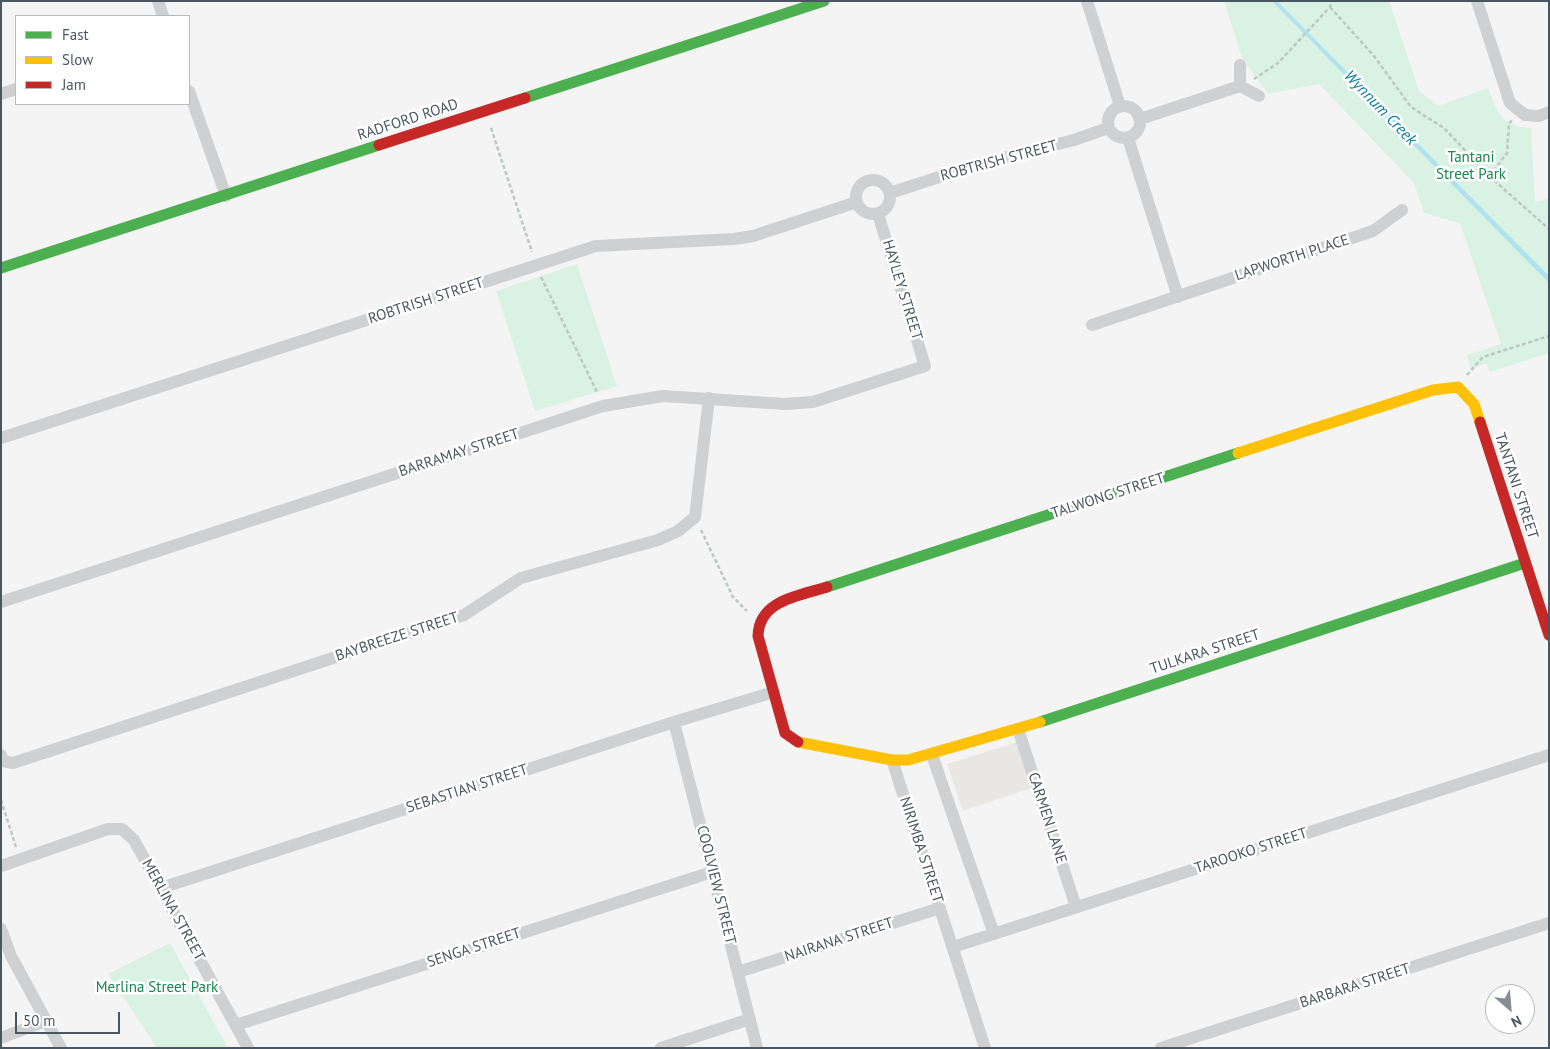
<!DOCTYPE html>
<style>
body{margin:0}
#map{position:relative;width:1550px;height:1049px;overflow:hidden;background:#f4f4f4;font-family:"PT Sans",sans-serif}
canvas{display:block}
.frame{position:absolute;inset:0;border:2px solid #4a5661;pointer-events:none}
.legend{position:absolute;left:15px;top:15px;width:175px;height:90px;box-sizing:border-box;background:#fff;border:1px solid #b7bbc0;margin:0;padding:6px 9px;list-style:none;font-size:15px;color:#4a5661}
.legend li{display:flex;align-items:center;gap:10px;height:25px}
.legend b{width:25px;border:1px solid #b7bbc0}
.north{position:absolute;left:1485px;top:984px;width:50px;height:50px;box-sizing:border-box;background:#fff;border:1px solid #b7bbc0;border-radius:50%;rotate:153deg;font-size:14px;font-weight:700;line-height:20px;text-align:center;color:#4a5661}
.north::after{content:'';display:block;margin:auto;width:18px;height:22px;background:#868d94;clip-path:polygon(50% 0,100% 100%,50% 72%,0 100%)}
.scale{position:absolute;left:15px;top:1012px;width:105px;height:22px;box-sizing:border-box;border:2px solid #4a5661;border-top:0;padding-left:6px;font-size:15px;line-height:18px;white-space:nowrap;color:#4a5661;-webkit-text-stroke:4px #fff;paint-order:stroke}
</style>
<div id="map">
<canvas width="1550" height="1049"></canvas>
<div class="frame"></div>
<ul class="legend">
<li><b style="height:6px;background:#4caf50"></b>Fast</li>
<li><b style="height:6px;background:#ffc107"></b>Slow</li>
<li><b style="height:6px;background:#c62828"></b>Jam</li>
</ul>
<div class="north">N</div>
<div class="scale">50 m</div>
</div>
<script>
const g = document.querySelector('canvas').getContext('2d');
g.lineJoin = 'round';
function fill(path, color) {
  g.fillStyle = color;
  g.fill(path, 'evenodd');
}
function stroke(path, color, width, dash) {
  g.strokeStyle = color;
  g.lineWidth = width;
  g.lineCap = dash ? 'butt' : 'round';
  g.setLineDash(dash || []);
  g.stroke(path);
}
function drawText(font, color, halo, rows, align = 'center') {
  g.font = font + ' "PT Sans",sans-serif';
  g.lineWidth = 5;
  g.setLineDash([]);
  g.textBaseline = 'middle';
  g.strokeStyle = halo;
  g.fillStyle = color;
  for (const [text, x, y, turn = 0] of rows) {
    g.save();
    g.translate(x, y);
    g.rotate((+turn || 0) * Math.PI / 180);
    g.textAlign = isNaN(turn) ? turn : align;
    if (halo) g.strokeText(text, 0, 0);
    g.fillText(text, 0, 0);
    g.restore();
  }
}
fill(new Path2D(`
 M1017,742L1032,788L963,811L947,764Z`), '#e8e7e3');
fill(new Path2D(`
 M1224,1H1389L1419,91L1438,106L1488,88C1498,113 1501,127 1531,128L1535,202L1549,198V353L1490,372L1486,363L1471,370L1467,355L1501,344L1460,223L1424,213L1414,183L1319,84L1268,94L1242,58Z
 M577,264L617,386L535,411L496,291Z
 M170,943L228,1048H157L108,974Z`), '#d9f2e3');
fill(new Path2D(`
 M1272,1H1277L1549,276V283Z`), '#aee2f0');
stroke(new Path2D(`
 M1330,7L1374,56L1411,107L1444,128L1489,176L1549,229
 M1254,79L1278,63L1330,7L1332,1
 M491,128L532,252
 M1490,176L1507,153L1509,124L1512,120
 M541,277L598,394
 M1467,375L1483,357L1549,336
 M701,530L733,597L747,611
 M1,800L16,847`), '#bcc7c4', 2.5, [4, 2.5]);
stroke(new Path2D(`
 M158,1L163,16
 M1087,1L1120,106
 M1477,1L1510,103L1525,115L1539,116L1549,112
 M1240,65V86L1259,96
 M189,91L226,196
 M1,94L16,89
 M1108 122a16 16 0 1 1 32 0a16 16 0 1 1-32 0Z
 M1140,119L1240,86
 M1128,138L1178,297
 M856 197a17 17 0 1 1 34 0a17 17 0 1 1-34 0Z
 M890,193L979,164L1074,140L1108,128
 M1092,325L1373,231L1402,210
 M1,438L596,246L734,239L753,236L857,202
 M1,602L603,406L663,396L785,404L813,402L925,366L878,214
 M674,722L757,1048
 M1018,729L1076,907
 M1,755L3,761L13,763L464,615L521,578L658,540L678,531L695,517L709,398
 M932,755L994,934
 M892,760L985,1048
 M1,866L108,829H122L134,840L248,1048
 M161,888L674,722L774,692
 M1,929L11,956L61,1048
 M953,947L1549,755
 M738,972L940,908
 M236,1025L712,872
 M1,1038L46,1021
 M661,1048L750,1019
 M1161,1048L1549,923`), '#ced0d2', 12);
stroke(new Path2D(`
 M525,98L824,1
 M1,268L379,145
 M827,587L1238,453
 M1040,722L1525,563`), '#4caf50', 11);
stroke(new Path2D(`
 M1238,453L1433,390L1458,387L1474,404L1480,422
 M798,742L892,760H908L1040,722`), '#ffc107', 11);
stroke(new Path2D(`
 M379,145L525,98
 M1480,422L1549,635
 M798,742L785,733L758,636C759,600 799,596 827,587`), '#c62828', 11);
drawText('15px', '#4a5661', '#fff', [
 ["RADFORD ROAD",408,120,-18],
 ["ROBTRISH STREET",999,161,-15],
 ["LAPWORTH PLACE",1292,258,-18],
 ["HAYLEY STREET",902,290,73],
 ["ROBTRISH STREET",426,301,-18],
 ["BARRAMAY STREET",459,453,-18],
 ["TANTANI STREET",1516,486,72],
 ["TALWONG STREET",1108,496,-18],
 ["BAYBREEZE STREET",397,637,-18],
 ["TULKARA STREET",1205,652,-18],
 ["SEBASTIAN STREET",467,789,-18],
 ["CARMEN LANE",1047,818,72],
 ["NIRIMBA STREET",921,850,72],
 ["TAROOKO STREET",1251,851,-18],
 ["COOLVIEW STREET",716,885,76],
 ["MERLINA STREET",173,910,61],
 ["NAIRANA STREET",839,940,-18],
 ["SENGA STREET",474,948,-18],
 ["BARBARA STREET",1355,986,-18]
]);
drawText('15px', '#17864f', '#fff', [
 ["Tantani",1471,158],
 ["Street Park",1471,175],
 ["Merlina Street Park",157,988]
]);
drawText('italic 16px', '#0c7c9b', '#fff', [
 ["Wynnum Creek",1380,108,46]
]);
</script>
